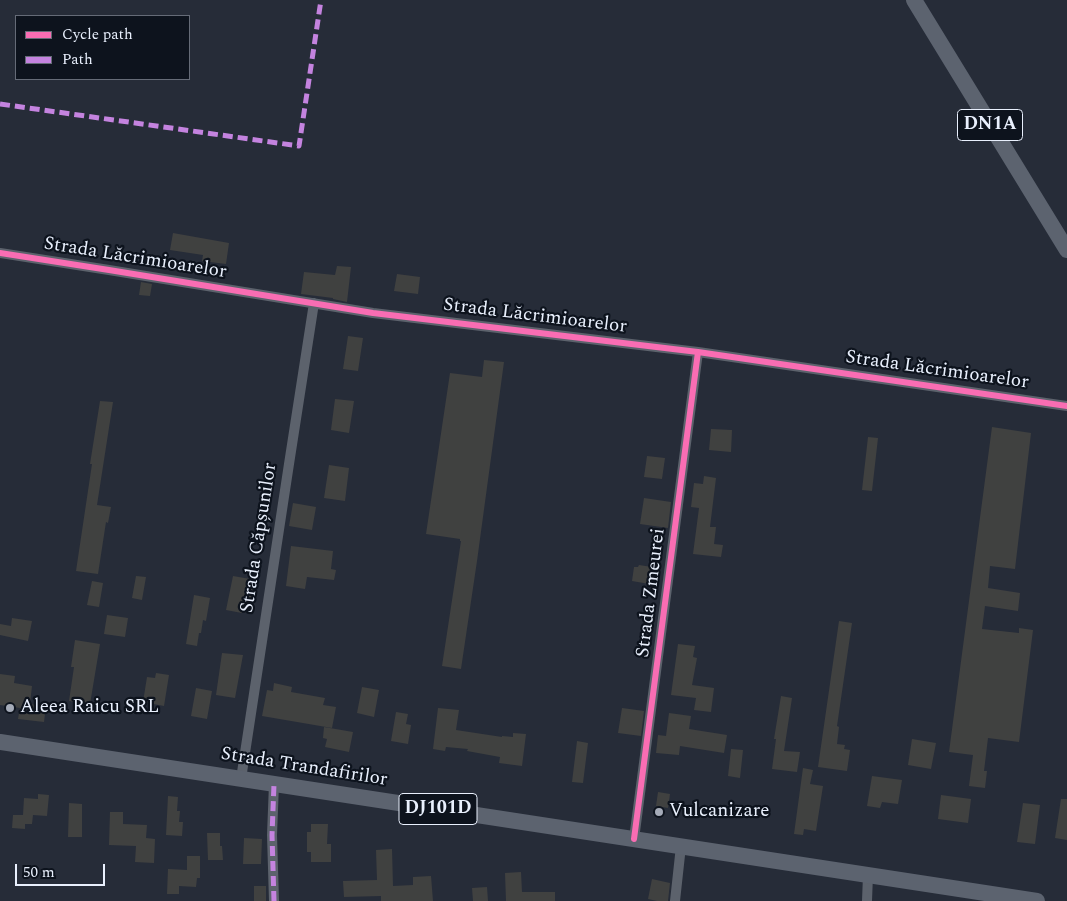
<!DOCTYPE html>
<meta charset="utf-8">
<style>
body{margin:0}
#map{position:relative;width:1067px;height:901px;overflow:hidden;background:#262c38;font-family:Spectral,serif}
canvas{display:block}
.legend{position:absolute;left:15px;top:15px;width:175px;height:65px;box-sizing:border-box;background:#0d131d;border:1px solid #656b77;margin:0;padding:6px 9px;list-style:none;font-size:15px;color:#e9f0fd}
.legend li{display:flex;align-items:center;gap:10px;height:25px}
.legend b{width:25px;border:1px solid #656b77}
.scale{position:absolute;left:15px;top:864px;width:90px;height:22px;box-sizing:border-box;border:2px solid #e9f0fd;border-top:0;padding-left:6px;font-size:15px;line-height:18px;white-space:nowrap;color:#e9f0fd;-webkit-text-stroke:4px #0d131d;paint-order:stroke}
</style>
<div id="map">
<canvas width="1067" height="901"></canvas>
<ul class="legend">
<li><b style="height:6px;background:#f96db3"></b>Cycle path</li>
<li><b style="height:6px;background:#c483df"></b>Path</li>
</ul>
<div class="scale">50 m</div>
</div>
<script>
const g = document.querySelector('canvas').getContext('2d');
g.lineJoin = 'round';
function fill(path, color) {
  g.fillStyle = color;
  g.fill(path, 'evenodd');
}
function stroke(path, color, width, dash) {
  g.strokeStyle = color;
  g.lineWidth = width;
  g.lineCap = dash ? 'butt' : 'round';
  g.setLineDash(dash || []);
  g.stroke(path);
}
function drawText(font, color, halo, rows, align = 'center') {
  g.font = font + ' Spectral,serif';
  g.lineWidth = 4.5;
  g.setLineDash([]);
  g.textBaseline = 'middle';
  g.strokeStyle = halo;
  g.fillStyle = color;
  for (const [text, x, y, turn = 0] of rows) {
    g.save();
    g.translate(x, y);
    g.rotate((+turn || 0) * Math.PI / 180);
    g.textAlign = isNaN(turn) ? turn : align;
    if (halo) g.strokeText(text, 0, 0);
    g.fillText(text, 0, 0);
    g.restore();
  }
}
fill(new Path2D(`
 M173,233L229,243L226,264L202,261L203,255L170,250Z
 M337,266L351,267L347,302L333,299V298L301,294L304,272L335,275Z
 M397,274L420,277L418,294L394,291Z
 M141,282L152,284L150,296L139,295Z
 M348,336L363,338L358,371L343,369Z
 M484,360L504,362L477,561L461,669L442,666L461,541H460V539L426,534L450,373L482,377Z
 M335,399L354,401L349,433L331,430Z
 M100,401L113,402L97,505L111,507L108,523L106,522L98,574L76,571L92,464H90Z
 M992,427L1031,433L1015,569L990,566L988,588L1020,593L1018,611L985,606L982,629L1019,633V628L1033,630L1019,742L988,738L984,771H987L985,788L969,786L973,755L949,752Z
 M711,429L732,430L731,452L709,450Z
 M868,437L878,438L872,491L862,490Z
 M647,456L665,458L662,479L644,477Z
 M329,465L349,468L345,501L324,498Z
 M704,476L716,478L710,527H716L714,544L723,545L721,557L693,554L699,508L691,507L694,483L703,484Z
 M644,498L671,502L668,528L640,524Z
 M293,503L316,507L312,530L289,526Z
 M291,546L333,551L331,569L336,570L334,580L307,577L305,589L286,586Z
 M639,565L658,568L655,585L632,581L634,567H638Z
 M136,576L146,577L142,600L132,598Z
 M233,576L256,580L252,601L244,600L242,613L226,610Z
 M92,581L103,583L99,607L87,605Z
 M194,595L210,598L206,621L203,620L201,633H199L197,646L186,644Z
 M107,615L128,618L125,637L104,634Z
 M12,618L32,621L28,641L0,635V624L11,626Z
 M839,621L852,623L837,726L839,727L837,744L845,745L844,749L850,750L847,771L818,767Z
 M75,640L100,644L90,704L69,701L74,667H71Z
 M678,644L695,646L693,657L697,658L692,685L714,688L711,712L694,710L696,698L671,695Z
 M222,653L243,655L235,698L216,695Z
 M156,673L169,675L164,706L143,702L147,677L155,678Z
 M0,674L15,676L14,683L32,686L30,704L46,706L44,722L18,719L20,708L0,705Z
 M274,683L292,687L291,692L325,698L323,705L336,707L332,728L262,716L267,690L273,691Z
 M362,687L379,690L374,717L357,713Z
 M196,688L212,691L207,719L191,716Z
 M781,696L792,698L784,751L800,752L797,772L772,769L776,739H774Z
 M438,708L459,710L456,730L502,737V736L513,737V733L526,734L522,766L499,763L500,757L467,751L468,749L446,747L445,751L433,749Z
 M622,708L644,711L641,736L618,733Z
 M396,712L408,714L406,724L411,725L408,744L391,741Z
 M669,713L691,716L689,729L727,735L724,753L680,746L679,755L656,753L658,735L666,736Z
 M324,727L353,732L349,752L325,747L327,739L323,738Z
 M912,739L936,743L931,769L908,765Z
 M577,741L588,743L583,783L572,782Z
 M731,749L743,750L740,778L728,776Z
 M803,768L813,770L810,784L823,786L816,831L804,829L803,835L794,834Z
 M872,776L902,780L898,804L882,802L880,808L867,806Z
 M658,792L670,794L668,808L656,806Z
 M38,794L49,795L47,816L33,815L32,824H25V829L12,828L13,815H23L24,798L38,799Z
 M941,795L971,799L968,823L938,819Z
 M168,796L178,797L177,811H180L179,822H183L182,836L166,835Z
 M1061,799H1067V840L1055,838Z
 M69,803L82,804V837H68Z
 M1023,803L1040,805L1035,844L1017,842Z
 M110,812H123V824L147,825L146,838L155,839L154,863L135,862L136,846L109,845Z
 M311,824H328L327,844H331V862H311V852H307V832H311Z
 M207,833H220V846H222L223,860H208Z
 M244,838L262,839L261,864H243Z
 M392,849L393,886L413,885V877L431,876L433,901H381V896L344,897L343,881L377,880L376,850Z
 M187,856H200V878H197L196,887L179,886V894H167L168,869L187,870Z
 M521,872L522,892H555V901H506L505,873Z
 M652,879L670,883L668,901H657L648,899Z
 M254,886H266V901H254Z
 M487,887L488,901H473L472,888Z`), '#404140');
stroke(new Path2D(`
 M0,253L109,270L373,313L698,352L1067,406
 M241,779L289,464L314,303
 M634,839L698,352
 M274,901L272,835L274,784
 M675,901L681,846
 M867,901L868,875`), '#5c626c', 10);
stroke(new Path2D(`
 M914,0L1067,250
 M0,742L1037,901`), '#5c636f', 16);
stroke(new Path2D(`
 M0,104L299,146L321,0
 M274,901L272,835L274,784`), '#c483df', 5, [10, 5]);
stroke(new Path2D(`
 M0,253L109,270L373,313L698,352L1067,406
 M634,839L698,352`), '#f96db3', 6);
for (const [x, y, r, color] of [
 [10,708,5,"#a5abb8"],
 [659,812,5,"#a5abb8"]
]) {
  const dot = new Path2D();
  dot.arc(x, y, r, 0, 2 * Math.PI);
  g.fillStyle = color;
  g.fill(dot);
  stroke(dot, '#0d131d', 2);
}
for (const [x, y, w] of [
 [990,125,65],
 [438,809,78]
]) {
  const box = new Path2D();
  box.roundRect(x - w / 2, y - 15.5, w, 31, 4);
  g.fillStyle = '#0d131d';
  g.fill(box);
  stroke(box, '#e9f0fd', 1);
}
drawText('bold 18px', '#e9f0fd', null, [
 ["DN1A",990,125],
 ["DJ101D",438,809]
]);
drawText('19px', '#e9f0fd', '#0d131d', [
 ["Strada Lăcrimioarelor",135,259,9],
 ["Strada Lăcrimioarelor",535,317,7],
 ["Strada Lăcrimioarelor",937,371,8],
 ["Strada Căpșunilor",260,538,-81],
 ["Strada Zmeurei",652,593,-83],
 ["Strada Trandafirilor",304,768,9]
]);
drawText('19px', '#e9f0fd', '#0d131d', [
 ["Aleea Raicu SRL",20,708],
 ["Vulcanizare",669,812]
], 'left');
</script>
